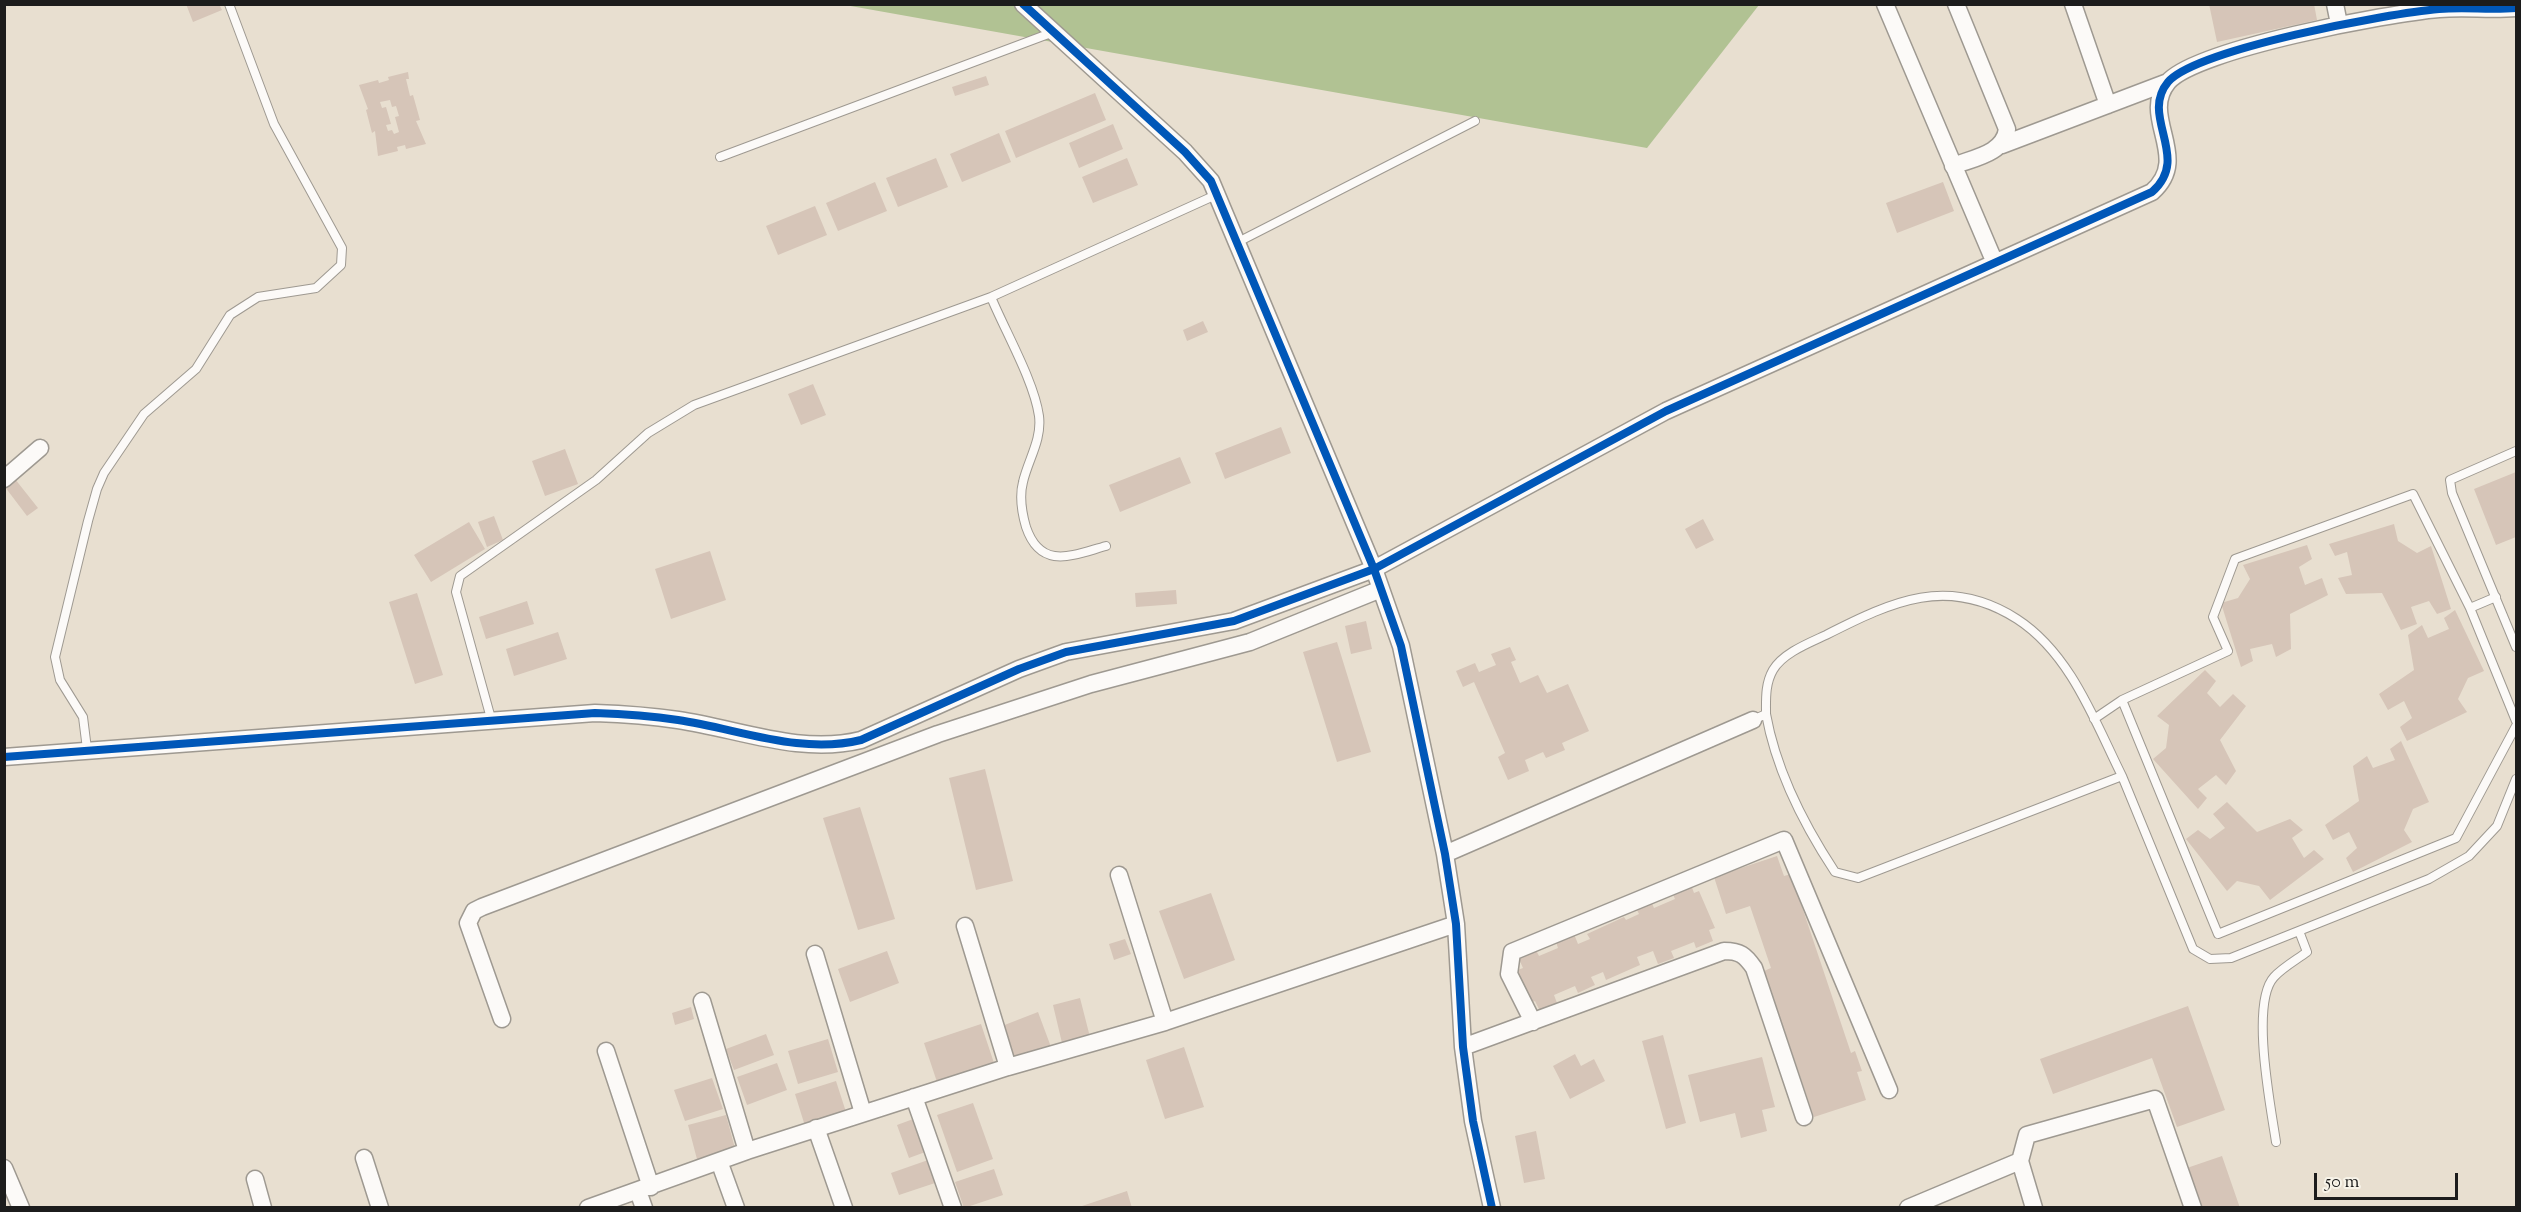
<!DOCTYPE html>
<style>
body{margin:0}
#map{position:relative;width:2521px;height:1212px;overflow:hidden;background:#e8dfd0;font-family:"Sorts Mill Goudy",serif}
canvas{display:block}
.frame{position:absolute;inset:0;border:6px solid #1c1c1c;pointer-events:none}
.scale{position:absolute;left:2314px;top:1173px;width:144px;height:27px;box-sizing:border-box;border:3px solid #1c1c1c;border-top:0;padding-left:8px;font-size:18px;line-height:21px;white-space:nowrap;color:#1c1c1c;-webkit-text-stroke:4px #f7f3e8;paint-order:stroke}
</style>
<div id="map">
<canvas width="2521" height="1212"></canvas>
<div class="frame"></div>
<div class="scale">50 m</div>
</div>
<script>
const g = document.querySelector('canvas').getContext('2d');
g.lineJoin = 'round';
function fill(path, color) {
  g.fillStyle = color;
  g.fill(path, 'evenodd');
}
function stroke(path, color, width, dash) {
  g.strokeStyle = color;
  g.lineWidth = width;
  g.lineCap = dash ? 'butt' : 'round';
  g.setLineDash(dash || []);
  g.stroke(path);
}
fill(new Path2D(`
 M845,5H1759L1647,148Z`), '#b1c293');
fill(new Path2D(`
 M186,4H219L222,10L193,22Z
 M2209,4H2314L2317,20L2217,42Z
 M408,72L409,79H406L410,96L413,95L420,120L416,121L426,144L406,149L405,145L397,147L398,151L378,156L375,131L372,133L366,110L368,109L359,85L378,80L379,83L389,80L388,77ZM390,100L392,107L396,106L399,116L395,117L399,132L394,134L392,130L388,131L386,125L391,124L386,107L382,108L380,102Z
 M986,76L989,85L955,96L952,87Z
 M1095,93L1106,120L1016,158L1005,131Z
 M1113,124L1123,149L1079,168L1069,143Z
 M999,133L1011,162L962,182L950,154Z
 M936,158L948,187L898,207L886,178Z
 M1127,158L1138,185L1093,203L1082,177Z
 M875,182L887,211L838,231L826,203Z
 M1943,182L1954,211L1897,233L1886,203Z
 M815,206L827,235L778,255L766,226Z
 M1203,321L1208,332L1187,341L1183,330Z
 M813,384L826,415L801,425L788,394Z
 M1281,427L1291,453L1225,479L1215,453Z
 M565,449L578,484L545,496L532,461Z
 M1180,457L1191,483L1120,512L1109,485Z
 M2516,472V537L2496,545L2474,489Z
 M15,479L38,508L27,516L5,487Z
 M494,516L503,540L487,547L478,522Z
 M1703,519L1714,540L1696,549L1685,529Z
 M469,522L485,549L431,582L414,555Z
 M2394,524L2398,541L2417,553L2431,546L2451,609L2437,614L2429,601L2411,607L2417,624L2401,630L2382,593L2346,594L2338,578L2352,575L2347,552L2335,556L2329,544Z
 M2307,545L2312,559L2299,567L2305,585L2322,578L2328,595L2290,614L2291,649L2276,657L2272,644L2250,649L2253,661L2241,667L2221,603L2238,598L2250,579L2243,565Z
 M710,551L726,600L671,619L655,569Z
 M1176,590L1177,604L1136,607L1135,593Z
 M417,593L443,675L415,684L389,602Z
 M527,601L534,624L486,639L479,617Z
 M2455,610L2484,671L2468,678L2458,699L2467,712L2407,741L2400,727L2412,718L2404,701L2388,710L2379,694L2414,670L2408,635L2422,625L2428,638L2449,629L2444,618Z
 M1366,621L1372,649L1351,654L1345,626Z
 M558,632L567,659L514,676L506,649Z
 M1337,642L1371,752L1337,762L1303,652Z
 M1510,647L1516,660L1511,662L1520,683L1538,675L1547,693L1568,684L1589,731L1562,743L1565,750L1546,758L1543,752L1525,760L1529,771L1508,780L1498,757L1505,753L1474,682L1463,687L1456,671L1475,663L1479,672L1496,665L1491,654Z
 M2205,670L2216,681L2207,693L2220,707L2233,694L2246,706L2220,740L2236,771L2226,785L2216,775L2198,789L2207,798L2198,809L2153,759L2166,748L2169,725L2157,716Z
 M2401,741L2429,802L2413,809L2404,830L2412,842L2353,872L2346,858L2357,848L2349,832L2333,840L2325,825L2359,801L2353,766L2367,756L2373,768L2395,760L2390,749Z
 M985,769L1013,881L976,890L949,778Z
 M2227,802L2257,832L2290,819L2303,830L2292,838L2304,858L2314,850L2324,859L2270,900L2259,886L2237,881L2227,891L2186,839L2198,830L2210,839L2225,828L2213,814Z
 M860,807L895,919L858,930L823,818Z
 M1777,856L1784,876L1791,874L1851,1053L1855,1051L1862,1071L1857,1072L1866,1100L1814,1117L1764,971L1771,968L1750,906L1726,914L1714,877Z
 M1690,882L1694,893L1699,891L1715,928L1709,930L1713,941L1696,948L1694,942L1671,951L1674,958L1658,964L1653,951L1637,957L1640,965L1606,980L1603,972L1591,977L1595,985L1578,993L1575,986L1554,995L1557,1003L1540,1011L1535,1001L1530,1003L1515,971L1523,968L1518,957L1536,950L1539,956L1558,948L1556,942L1574,934L1578,944L1590,939L1587,934L1624,917L1626,920L1639,914L1635,906L1650,899L1654,908L1675,899L1671,890Z
 M1211,893L1235,960L1184,979L1159,911Z
 M1125,939L1131,954L1114,960L1109,944Z
 M887,951L899,983L850,1002L838,969Z
 M1080,998L1090,1037L1062,1043L1053,1005Z
 M2188,1006L2225,1110L2177,1127L2152,1058L2053,1094L2040,1059Z
 M691,1007L694,1019L675,1025L672,1013Z
 M1038,1012L1051,1047L1015,1061L1002,1026Z
 M981,1024L994,1063L937,1082L924,1043Z
 M766,1034L774,1055L734,1070L726,1049Z
 M1663,1035L1686,1123L1666,1129L1642,1041Z
 M828,1039L838,1072L798,1084L788,1051Z
 M1184,1047L1204,1107L1165,1119L1146,1060Z
 M1575,1054L1581,1066L1594,1059L1605,1081L1570,1099L1553,1066Z
 M1762,1057L1775,1107L1762,1110L1767,1131L1741,1138L1735,1113L1700,1122L1688,1075Z
 M777,1063L787,1090L747,1105L737,1077Z
 M712,1078L723,1109L685,1121L674,1090Z
 M836,1081L846,1112L805,1126L795,1094Z
 M973,1103L993,1159L957,1172L937,1115Z
 M726,1115L736,1152L698,1163L688,1125Z
 M916,1118L928,1151L909,1158L897,1125Z
 M1536,1131L1545,1179L1524,1183L1515,1136Z
 M2222,1156L2240,1208H2197L2184,1169Z
 M931,1159L938,1182L899,1195L891,1173Z
 M994,1169L1003,1195L964,1208L955,1182Z
 M1127,1191L1132,1208H1080L1079,1207Z`), '#d6c5b8');
const lane = new Path2D(`
 M720,157L1051,33
 M1238,242L1475,121
 M991,297C1005,331 1034,381 1039,416C1042,440 1028,460 1023,482C1019,497 1022,513 1026,527C1041,571 1073,555 1106,546
 M2516,451L2450,480L2452,493L2516,647
 M2496,597L2470,608L2413,494L2235,559L2213,617L2228,651L2122,700L2218,934L2456,838L2516,726
 M2470,608L2516,721
 M1766,714C1766,699 1765,684 1773,670C1783,653 1809,643 1826,635C1893,601 1948,575 2017,619C2071,654 2095,722 2122,776
 M2094,719L2122,700
 M1753,720L1766,714C1776,770 1804,825 1835,872L1858,878L2122,776L2193,949L2210,959L2231,958L2429,879L2469,856L2497,826L2516,779
 M492,722L456,592L460,576L596,480L648,433L694,405L991,297L1218,194
 M87,749L83,717L60,680L55,657L88,521L97,489L104,473L144,414L196,369L230,315L258,297L316,288L341,265L342,248L274,124L229,4
 M2276,1142C2271,1108 2250,1003 2274,977C2282,968 2296,960 2307,952L2299,931`);
const street = new Path2D(`
 M1023,4L1185,152L1211,181L1374,569L1401,646L1445,854L1456,924L1463,1047L1473,1121L1492,1208
 M1885,4L1995,263
 M2073,4L2108,105
 M2335,4L2339,24
 M2002,145L2168,82
 M1953,166C1973,158 2004,154 2007,129L1956,4
 M4,479L40,448
 M4,757L595,713C623,714 651,716 678,720C739,729 800,755 861,740L1019,669L1066,652L1234,621L1374,569L1666,411L2152,192C2192,157 2139,117 2168,82C2196,49 2390,13 2439,9C2464,7 2491,10 2516,8
 M1445,854L1753,720
 M1119,875L1165,1022
 M965,926L1008,1067
 M815,954L863,1113
 M702,1001L747,1151
 M502,1019L468,923L474,911L482,907L938,734L1091,684L1250,642L1381,589
 M1533,1022L1509,974L1512,952L1784,840L1889,1090
 M1463,1047L1724,951C1740,951 1745,955 1754,968L1804,1117
 M606,1051L651,1187
 M914,1097L953,1208
 M816,1128L844,1208
 M364,1158L380,1208
 M719,1161L736,1208
 M2020,1161L2027,1135L2155,1099L2193,1208
 M4,1168L21,1208
 M255,1179L263,1208
 M638,1191L644,1208
 M588,1208L747,1151L1008,1067L1165,1022L1456,924
 M1908,1208L2020,1161L2034,1208`);
stroke(lane, '#9e9991', 10);
stroke(street, '#9e9991', 19);
stroke(lane, '#fcfaf8', 8);
stroke(street, '#fcfaf8', 16);
stroke(new Path2D(`
 M1023,4L1185,152L1211,181L1374,569L1401,646L1445,854L1456,924L1463,1047L1473,1121L1492,1208
 M4,757L595,713C623,714 651,716 678,720C739,729 800,755 861,740L1019,669L1066,652L1234,621L1374,569L1666,411L2152,192C2192,157 2139,117 2168,82C2196,49 2390,13 2439,9C2464,7 2491,10 2516,8`), '#0057b8', 8);
</script>
